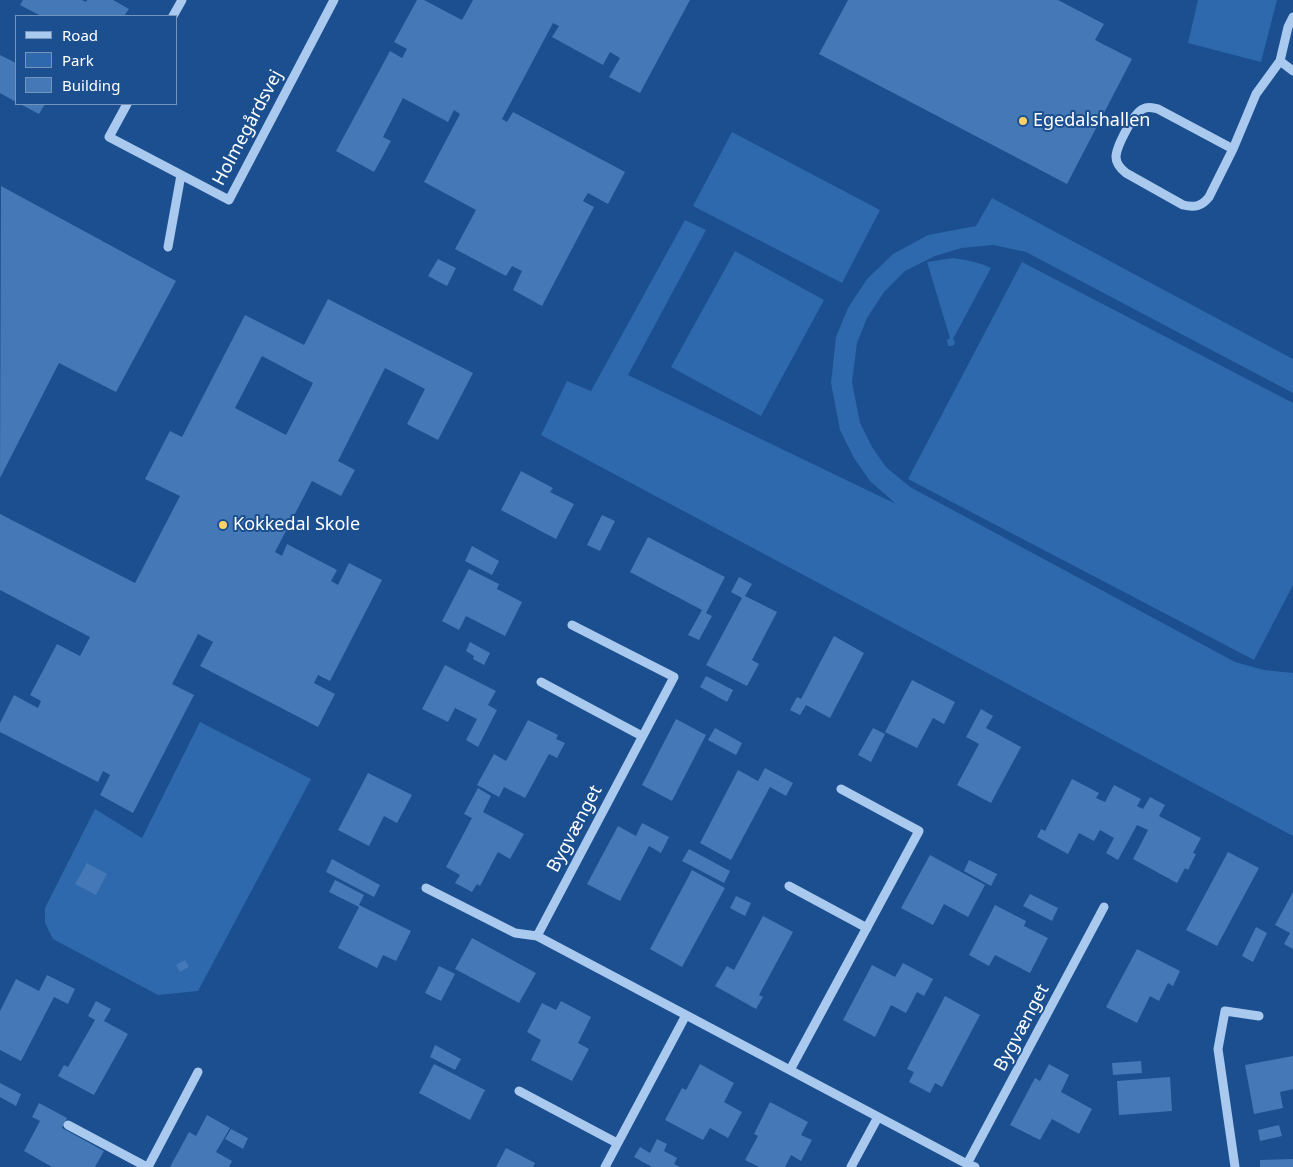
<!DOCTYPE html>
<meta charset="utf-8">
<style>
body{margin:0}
#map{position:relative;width:1293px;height:1167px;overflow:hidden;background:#1b4f8f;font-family:"Noto Sans",sans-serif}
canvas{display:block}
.legend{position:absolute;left:15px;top:15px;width:162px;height:90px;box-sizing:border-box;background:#1b4f8f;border:1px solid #7695bc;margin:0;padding:6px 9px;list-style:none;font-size:15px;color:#fff}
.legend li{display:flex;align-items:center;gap:10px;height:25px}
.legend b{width:25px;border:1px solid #7695bc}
</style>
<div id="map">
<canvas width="1293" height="1167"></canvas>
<ul class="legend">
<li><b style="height:6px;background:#a9c9ee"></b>Road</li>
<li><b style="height:14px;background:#2e69ad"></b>Park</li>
<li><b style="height:14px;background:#4478b7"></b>Building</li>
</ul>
</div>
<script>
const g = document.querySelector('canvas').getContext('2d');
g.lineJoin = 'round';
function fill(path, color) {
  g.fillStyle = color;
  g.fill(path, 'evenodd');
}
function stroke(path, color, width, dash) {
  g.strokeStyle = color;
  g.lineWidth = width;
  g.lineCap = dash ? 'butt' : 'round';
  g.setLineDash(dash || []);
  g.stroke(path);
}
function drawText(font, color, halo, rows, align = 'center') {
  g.font = font + ' "Noto Sans",sans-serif';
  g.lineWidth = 4;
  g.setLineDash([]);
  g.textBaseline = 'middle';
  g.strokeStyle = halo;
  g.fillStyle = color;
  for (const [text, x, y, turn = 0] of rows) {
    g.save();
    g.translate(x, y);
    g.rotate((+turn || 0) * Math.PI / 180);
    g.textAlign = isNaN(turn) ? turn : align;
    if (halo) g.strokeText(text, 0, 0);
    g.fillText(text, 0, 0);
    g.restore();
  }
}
fill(new Path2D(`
 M1198,0H1277L1261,62L1188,43Z
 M732,132L880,210L842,283L693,206Z
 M992,198L1293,359V393L1026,252L993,245L962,248L935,256L905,271L884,292L867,318L857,343L852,382L860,423L872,447L886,467L910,487L1235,662L1264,670L1293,673V836L541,435L567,381L591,391L685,220L706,230L628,375L896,504L870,481L854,458L840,430L831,383L836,337L848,308L867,279L893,254L928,235L976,226Z
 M735,251L824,300L761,416L671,367Z
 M953,258C966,260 979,262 991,268L953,339L955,342L954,345L951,346H948L947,340L950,338L927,262Z
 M1022,262L1293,403V585L1254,660L908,479Z
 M200,722L311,779L198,991L158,995L53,939L45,923V908L95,809L142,838Z`), '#2e69ad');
fill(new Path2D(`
 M23,0H82L86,2L87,0H113L129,9L124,16H41L20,5Z
 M417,0H424L462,20L473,0H690L640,93L609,77L620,58L610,52L603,65L552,37L559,26L553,23L502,119L507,122L513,112L625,172L608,204L588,193L583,201L594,207L542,306L513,290L522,271L512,266L506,276L455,249L476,210L424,182L460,114L454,110L448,122L403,98L383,137L391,141L374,172L336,151L390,51L402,58L407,49L394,42Z
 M848,0H1058L1104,24L1095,40L1132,59L1067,184L819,54Z
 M0,55L16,63V102L0,93Z
 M20,104H45L39,114Z
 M1,186L176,281L116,392L59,363L0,478Z
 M438,259L456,268L447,286L428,276Z
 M328,299L473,373L438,440L407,424L425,389L385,368L338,461L355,470L341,496L312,481L275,552L282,556L287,544L337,570L331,581L338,585L349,563L382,580L330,681L318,675L314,683L335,694L318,727L200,666L213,642L198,634L172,684L194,695L133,813L100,795L110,775L103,771L98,782L0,732V723L14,695L38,708L41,701L30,695L57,644L80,656L90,637L0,590V514L135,583L180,496L145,479L170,431L182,437L245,315L304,345ZM262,356L313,383L286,435L235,408Z
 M521,471L553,488L550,492L574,504L556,539L501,510Z
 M602,515L615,521L600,551L587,545Z
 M648,537L725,577L706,613L712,616L699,640L688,635L702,610L630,572Z
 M472,546L499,561L492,575L465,561Z
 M469,569L499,584L497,589L522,602L505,636L466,616L459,630L442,621Z
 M739,577L752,584L745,596L777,612L752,660L759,664L747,686L706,665L742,598L731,592Z
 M834,636L864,653L830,718L806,705L800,715L790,710L797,697L801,699Z
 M470,642L490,653L484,665L473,659L474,656L466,651Z
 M445,665L496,691L488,705L497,710L478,747L466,740L477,719L455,708L448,722L422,709Z
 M706,676L733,690L727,702L700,687Z
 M912,680L955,702L944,724L933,718L917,748L885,732Z
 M981,709L993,716L986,728L1021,747L991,803L957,785L979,744L966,737Z
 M676,719L706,735L672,801L642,785Z
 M528,720L558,735L556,739L565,743L557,758L549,754L525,798L504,787L499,797L477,785L494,754L506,761Z
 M715,728L742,743L736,755L708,740Z
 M873,728L885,734L871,762L858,755Z
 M765,768L793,783L786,796L770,787L731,860L700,843L738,770L758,781Z
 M368,773L412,795L397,823L384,816L369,846L338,830Z
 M1072,779L1099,793L1096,798L1105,802L1114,785L1141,799L1137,806L1143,809L1150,797L1165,805L1159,816L1201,838L1193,853L1196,854L1188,870L1185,868L1177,883L1133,859L1148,830L1137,825L1118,860L1106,853L1114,838L1100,830L1094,841L1079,833L1068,854L1037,837L1041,829L1045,831Z
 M478,788L491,796L483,812L524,834L510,859L498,852L480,886L477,884L472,892L455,883L460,875L446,867L472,818L464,814Z
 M642,823L669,837L661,853L649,846L620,901L587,884L618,826L636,836Z
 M689,849L730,871L724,883L682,861Z
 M1228,852L1259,868L1217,946L1186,930Z
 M930,855L985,885L968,917L944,904L933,925L901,908Z
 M332,859L380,885L374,897L326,872Z
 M969,860L997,874L991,886L964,871Z
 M87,863L107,874L96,895L75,884Z
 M692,870L725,888L682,967L650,949Z
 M335,880L364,895L359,905L411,931L396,961L383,955L377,968L338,948L359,907L329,892Z
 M1293,892V949L1284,944L1290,933L1275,925Z
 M1030,894L1058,908L1052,921L1023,906Z
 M736,896L751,903L745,916L730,908Z
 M995,905L1026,921L1024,926L1048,938L1030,973L995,955L989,966L969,955Z
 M763,916L793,932L759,995L763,997L756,1009L715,986L727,966L734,970Z
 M1256,927L1267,933L1253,962L1242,956Z
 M472,938L536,973L519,1003L455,969Z
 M1137,949L1180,971L1173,986L1168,983L1159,1001L1150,996L1137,1023L1106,1007Z
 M185,960L189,967L180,972L176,965Z
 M903,963L933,979L924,996L917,992L906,1013L891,1005L875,1037L843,1020L872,965L895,977Z
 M439,966L455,974L441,1001L425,993Z
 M47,975L75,989L68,1004L54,997L21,1061L0,1050V1011L16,979L39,991Z
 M945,996L980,1015L942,1087L935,1083L930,1093L909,1082L914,1072L907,1069Z
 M96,1001L111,1009L104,1021L128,1034L94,1095L58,1076L64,1065L68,1067L95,1020L88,1016Z
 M561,1001L591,1017L578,1043L589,1049L572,1081L531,1060L541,1040L527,1032L542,1003L556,1010Z
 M435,1045L461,1059L455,1070L430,1057Z
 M1293,1056V1089L1280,1092L1283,1108L1254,1114L1245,1065Z
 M1141,1061L1142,1073L1113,1075L1112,1063Z
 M434,1064L485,1090L470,1120L419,1093Z
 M700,1064L734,1083L724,1102L742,1112L728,1138L710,1128L703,1140L665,1120L682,1088L686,1090Z
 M1049,1064L1069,1075L1061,1092L1092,1109L1079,1134L1052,1119L1040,1140L1010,1125L1035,1078L1040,1081Z
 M1170,1077L1172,1111L1119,1115L1117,1081Z
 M0,1083L21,1094L16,1106L0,1097Z
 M770,1102L808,1122L801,1135L812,1140L801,1161L791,1155L785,1167H759L745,1160L758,1136L754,1134Z
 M39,1103L67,1118L62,1128L104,1151L95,1167H52L24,1151L40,1121L32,1117Z
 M207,1115L230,1128L216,1152L232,1161L229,1167H170L189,1132L196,1136Z
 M1279,1125L1282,1136L1260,1141L1258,1130Z
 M231,1129L248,1138L243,1149L225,1139Z
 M657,1139L667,1144L664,1151L677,1158L674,1164L680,1167H652L634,1157L640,1147L650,1153Z
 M506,1148L535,1163L533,1167H496Z
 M1293,1159V1167H1260V1160Z`), '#4478b7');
stroke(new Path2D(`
 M173,16L182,0
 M1280,61L1293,71
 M127,104L109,137L229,200L334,0
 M1233,149L1158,109C1153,108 1148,106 1143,109C1134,112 1116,147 1116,157C1116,164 1121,169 1126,173L1183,205C1195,208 1202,206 1209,197L1233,149L1256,94L1280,61L1288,27L1293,17
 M168,247L181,175
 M572,625L674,677L537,936L967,1164L975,1167
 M541,682L642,736
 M789,886L867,928
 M426,888L515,933L537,936
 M790,1070L919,831L841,789
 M519,1091L617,1143
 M68,1125L147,1167
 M967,1164L1104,907
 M148,1167L198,1072
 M605,1167L686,1015
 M851,1167L878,1117
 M1235,1167L1218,1049L1225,1011L1259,1016`), '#a9c9ee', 9);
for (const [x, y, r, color] of [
 [1023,121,5,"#ffd166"],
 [223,525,5,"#ffd166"]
]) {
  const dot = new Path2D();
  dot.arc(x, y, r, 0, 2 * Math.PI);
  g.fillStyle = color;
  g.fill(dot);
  stroke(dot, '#1b4f8f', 2);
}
drawText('18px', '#fff', '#1b4f8f', [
 ["Egedalshallen",1033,121],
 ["Kokkedal Skole",233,525]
], 'left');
drawText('18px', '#fff', '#1b4f8f', [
 ["Holmegårdsvej",248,128,-62],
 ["Bygvænget",575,829,-62],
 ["Bygvænget",1022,1028,-62]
]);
</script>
